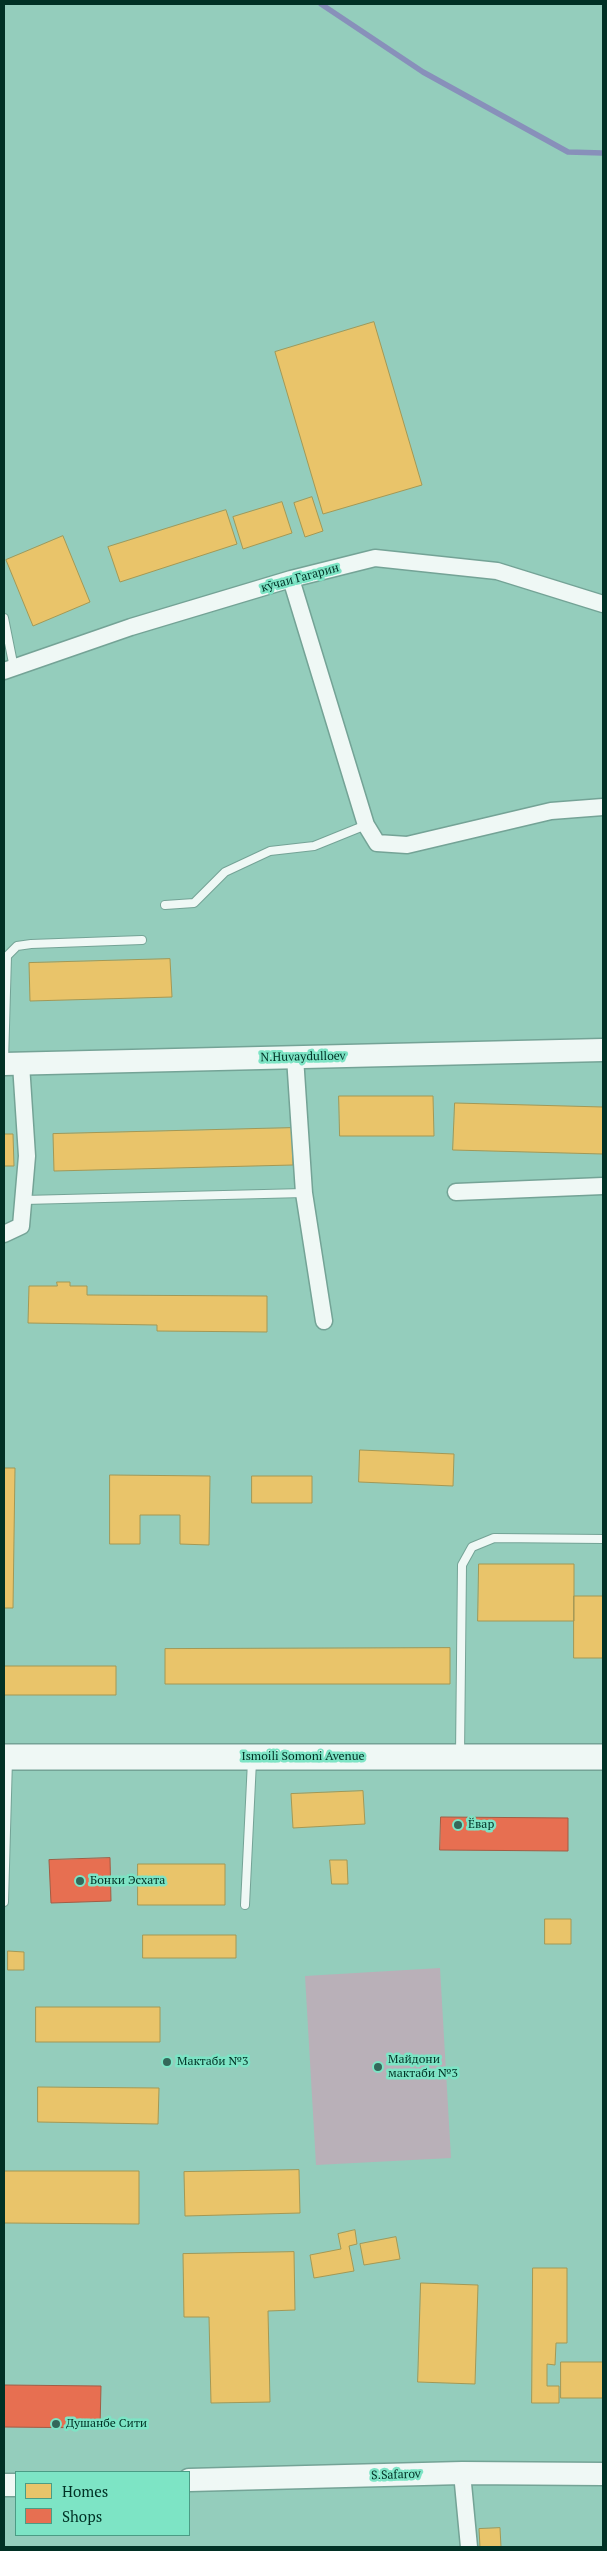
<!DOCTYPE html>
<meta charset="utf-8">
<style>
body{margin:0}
#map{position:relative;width:607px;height:2551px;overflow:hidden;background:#94cdbc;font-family:"PT Serif",serif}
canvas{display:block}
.frame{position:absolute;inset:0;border:5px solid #013125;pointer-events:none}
.legend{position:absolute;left:15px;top:2471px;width:175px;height:65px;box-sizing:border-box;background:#7de4c5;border:1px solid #4b9c85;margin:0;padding:6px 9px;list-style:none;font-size:15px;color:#013125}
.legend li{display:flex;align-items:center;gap:10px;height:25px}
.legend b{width:25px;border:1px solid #4b9c85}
</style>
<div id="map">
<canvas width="607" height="2551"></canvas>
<div class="frame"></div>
<ul class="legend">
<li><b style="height:14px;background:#e9c46a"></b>Homes</li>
<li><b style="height:14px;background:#e76f51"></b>Shops</li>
</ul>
</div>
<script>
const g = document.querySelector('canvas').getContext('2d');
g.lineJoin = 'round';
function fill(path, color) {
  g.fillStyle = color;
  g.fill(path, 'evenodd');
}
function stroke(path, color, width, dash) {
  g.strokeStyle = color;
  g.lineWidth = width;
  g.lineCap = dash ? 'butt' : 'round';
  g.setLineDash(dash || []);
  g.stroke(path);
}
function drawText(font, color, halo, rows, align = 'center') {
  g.font = font + ' "PT Serif",serif';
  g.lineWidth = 5;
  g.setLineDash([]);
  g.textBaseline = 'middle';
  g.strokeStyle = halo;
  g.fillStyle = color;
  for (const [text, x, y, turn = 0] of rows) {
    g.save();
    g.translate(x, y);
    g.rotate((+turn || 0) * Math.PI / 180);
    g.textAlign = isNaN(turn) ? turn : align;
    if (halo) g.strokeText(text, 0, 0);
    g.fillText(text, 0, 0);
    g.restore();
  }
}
fill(new Path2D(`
 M440,1968L451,2158L316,2165L305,1976Z`), '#b9b0b8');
const homes = new Path2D(`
 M374,322L422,485L323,514L275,352Z
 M312,497L323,531L305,537L294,503Z
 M282,502L292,533L243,549L233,517Z
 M226,510L237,544L120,582L108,547Z
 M63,536L90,602L33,626L6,560Z
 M170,959L172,997L30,1001L29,963Z
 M339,1096H433L434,1136H340Z
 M455,1103L603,1107V1154L453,1150Z
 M292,1128L293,1165L54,1171L53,1134Z
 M4,1134H13L14,1166H4Z
 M57,1282H70V1286H87V1295L267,1296V1332L157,1331V1325L28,1323L29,1286H57Z
 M360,1450L454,1454L453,1486L359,1482Z
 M4,1468H15L13,1608H4Z
 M110,1475L210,1476L209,1545L180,1544V1515H140V1544H110Z
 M252,1476H312V1503H252Z
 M479,1564H574V1621H478Z
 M574,1596H603V1658H574Z
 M450,1648V1684H165V1649Z
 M4,1666H116V1695H4Z
 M363,1791L365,1824L293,1828L291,1794Z
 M330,1860H347L348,1884H332Z
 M138,1864H225V1905H138Z
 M545,1919H571V1944H545Z
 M143,1935H236V1958H143Z
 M8,1951L24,1952V1970H8Z
 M36,2007H160V2042H36Z
 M38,2087L159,2088L158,2124L38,2122Z
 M299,2170L300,2213L185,2216L184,2172Z
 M4,2171H139V2224L4,2223Z
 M355,2230L357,2244L349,2246L354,2271L314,2278L310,2255L341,2249L338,2234Z
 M396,2237L400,2259L364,2265L360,2244Z
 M294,2252L295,2310L268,2311L270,2402L211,2403L209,2317H184L183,2254Z
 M533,2268H567V2343H556L555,2365L547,2364V2386H559V2403H532Z
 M421,2283L478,2285L475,2384L418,2382Z
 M561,2362H603V2398H561Z
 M500,2528L501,2547H480L479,2529Z`);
fill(homes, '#e9c46a');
stroke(homes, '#a39855', 1);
const shops = new Path2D(`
 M441,1817L568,1818V1851L440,1850Z
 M110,1858L111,1901L51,1903L49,1860Z
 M4,2385L101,2386L100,2428L4,2427Z`);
fill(shops, '#e76f51');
stroke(shops, '#a25c44', 1);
stroke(new Path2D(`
 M321,4L423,72L568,152L603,153`), '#8890ba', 5.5);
const lane = new Path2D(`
 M4,618L14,668
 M165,905L194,903L225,872L270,851L314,846L366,825
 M4,1062L7,956L17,946L31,944L142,940
 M24,1200L304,1193
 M460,1755L462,1565L472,1547L494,1538L603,1539
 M4,1902L8,1759
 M245,1905L252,1761`);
const street = new Path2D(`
 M291,579L366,825L377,843L407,845L551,811L603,807
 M4,671L131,627L291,579L375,558L497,571L603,604
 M295,1057L304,1193L324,1321
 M456,1192L603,1186
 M4,1234L21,1226L27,1156L21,1064
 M462,2473L469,2547`);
const secondary = new Path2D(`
 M4,1064L603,1050
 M189,2480L462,2473L603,2474
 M4,2485H16`);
const primary = new Path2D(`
 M4,1757H603`);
stroke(lane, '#74a396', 10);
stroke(street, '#74a396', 19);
stroke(secondary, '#74a396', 25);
stroke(primary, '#74a396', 28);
stroke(lane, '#eff8f5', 8);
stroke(street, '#eff8f5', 16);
stroke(secondary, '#eff8f5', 22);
stroke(primary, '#eff8f5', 25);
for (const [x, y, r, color] of [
 [458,1825,5,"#34685a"],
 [80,1881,5,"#34685a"],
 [167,2062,5,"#34685a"],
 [378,2067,5,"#34685a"],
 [56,2424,5,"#34685a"]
]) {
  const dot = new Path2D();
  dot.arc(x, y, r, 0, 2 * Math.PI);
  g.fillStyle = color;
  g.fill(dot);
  stroke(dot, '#7de4c5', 2);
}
drawText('12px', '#013125', '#7de4c5', [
 ["кӯчаи Гагарин",300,578,-15],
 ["N.Huvaydulloev",303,1057,-1],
 ["Ismoili Somoni Avenue",303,1757],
 ["S.Safarov",396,2475,-2]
]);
drawText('12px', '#013125', '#7de4c5', [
 ["Ёвар",468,1825],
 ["Бонки Эсхата",90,1881],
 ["Майдони",388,2060],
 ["мактаби №3",388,2074],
 ["Мактаби №3",177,2062],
 ["Душанбе Сити",66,2424]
], 'left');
</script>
